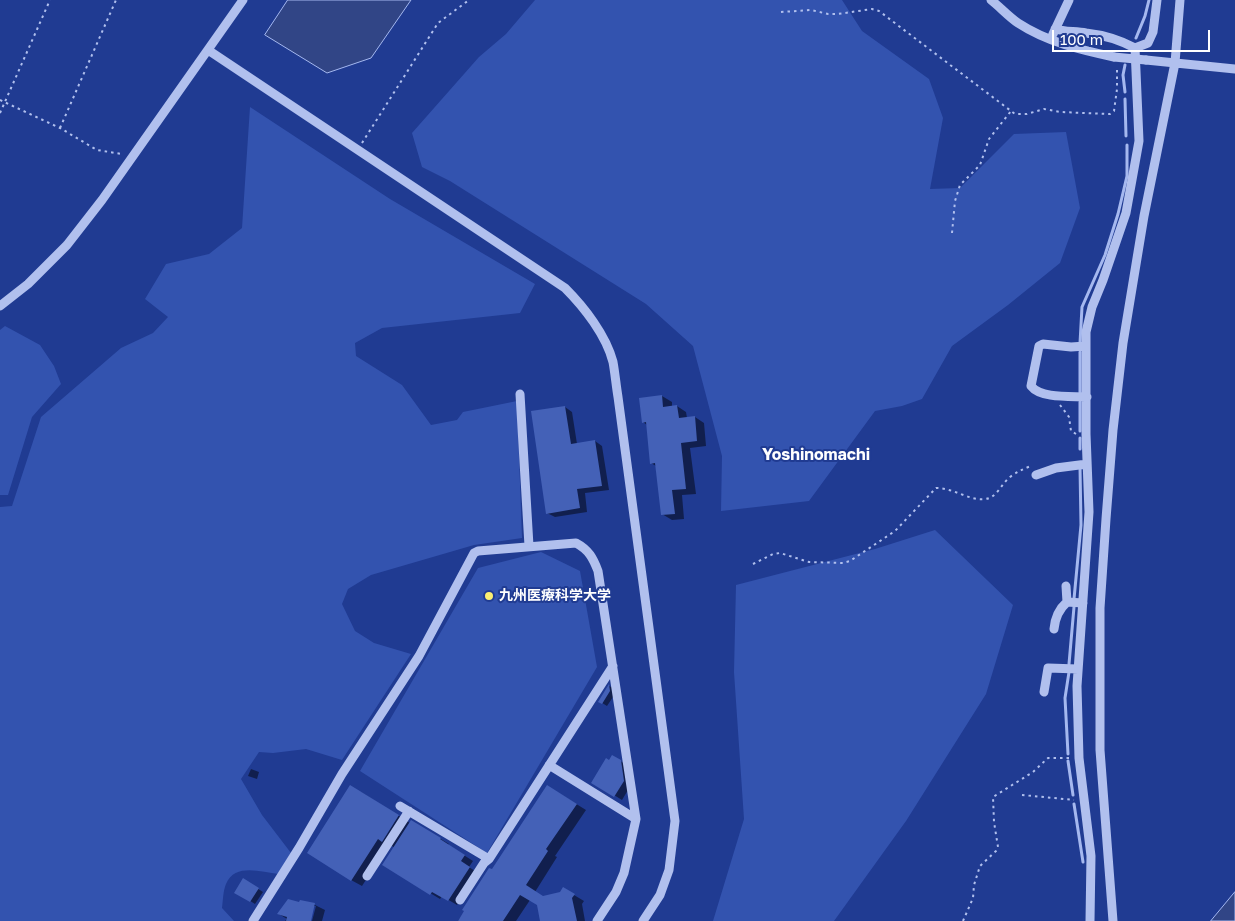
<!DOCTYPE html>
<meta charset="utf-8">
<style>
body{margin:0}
#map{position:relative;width:1235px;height:921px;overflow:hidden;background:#203b92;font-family:"Golos Text",sans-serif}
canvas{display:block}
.scale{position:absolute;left:1052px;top:30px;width:158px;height:22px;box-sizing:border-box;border:2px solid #fff;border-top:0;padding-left:6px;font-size:15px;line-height:18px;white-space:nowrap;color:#fff;-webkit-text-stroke:4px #203b92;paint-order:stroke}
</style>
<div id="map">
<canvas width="1235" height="921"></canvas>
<div class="scale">100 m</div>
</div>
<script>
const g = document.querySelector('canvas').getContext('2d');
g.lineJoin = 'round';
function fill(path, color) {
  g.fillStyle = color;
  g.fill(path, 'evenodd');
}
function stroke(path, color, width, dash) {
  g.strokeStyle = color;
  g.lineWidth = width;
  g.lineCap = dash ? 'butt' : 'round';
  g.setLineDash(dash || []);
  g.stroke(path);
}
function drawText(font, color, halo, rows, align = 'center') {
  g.font = font + ' "Golos Text","Noto Sans JP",sans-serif';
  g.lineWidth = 4;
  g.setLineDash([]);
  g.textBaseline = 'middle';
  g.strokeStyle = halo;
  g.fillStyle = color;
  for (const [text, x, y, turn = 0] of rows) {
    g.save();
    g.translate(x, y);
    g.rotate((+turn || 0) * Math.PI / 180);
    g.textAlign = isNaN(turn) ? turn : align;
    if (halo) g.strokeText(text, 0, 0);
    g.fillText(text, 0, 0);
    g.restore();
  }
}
fill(new Path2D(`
 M535,0H842L862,31L929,79L943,118L930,189L960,188L1014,134L1066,132L1080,208L1060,263L1008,305L952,346L922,399L902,406L875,411L809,501L721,511L722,456L693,346L646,304L450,181L422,167L412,133L479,57L506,34Z
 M250,107L390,199L535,284L520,313L382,328L355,343L356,356L402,385L431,425L457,420L463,412L517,401L522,538L474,545L371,575L348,589L342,604L355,631L374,643L411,654L342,760L306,749L273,753L259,752L241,779L262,815L291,853L279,874C260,872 235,863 226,884C223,891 223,901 222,908L234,921H0V507L12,506L41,417L121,348L153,333L168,317L145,299L166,264L209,254L242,228Z
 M5,326L40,345L54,366L61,384L32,417L8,495H0V330Z
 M935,530L1013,605L986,694L906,821L834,921H713L744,819L734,672L736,585L875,549Z
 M541,552L580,571L597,667L487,853L360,771L478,568Z`), '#3353af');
const water = new Path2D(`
 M288,0H411L371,58L327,73L265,35Z
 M1235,892V921H1211Z`);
fill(water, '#314586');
stroke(water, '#a5b8ef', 1);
fill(new Path2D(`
 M662,396L672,402V407L677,406L686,412L687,418L695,417L704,423L706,446L690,448L696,494L682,495L684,519L672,520L662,514L656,466L651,463L647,425L643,422Z
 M565,407L572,412L577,444L595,441L602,446L609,490L585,493L587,512L555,517L547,513Z
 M609,686L614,688L615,694L607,706L599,701Z
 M613,756L628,766L631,785L622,800L593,782Z
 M251,769L259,772L257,779L248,776Z
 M361,792L410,823L411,821L449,844L448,845L473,861L469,867L478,873L457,905L442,896L440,899L384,865L395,848L389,844L362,886L351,880Z
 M557,792L586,810L555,856L557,857L535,892L543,897L574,895L584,901L582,904L585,921H541L538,904L530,900L516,921H458L493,871Z
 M244,880L263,892L255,904L236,892Z
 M299,904L315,905L325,910L322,921H312L316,906H313L310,921H285L287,919L279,914Z`), '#0007');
stroke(new Path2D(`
 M1136,38L1145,16L1149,0
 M1125,92L1123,75L1125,65
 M1125,99L1126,136
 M1080,343L1082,307L1105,255L1118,214L1127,176V145
 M1080,393V352
 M1080,402V431
 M1080,438V449
 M1074,599L1081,525L1080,467
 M1069,664L1074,607
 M1068,754L1065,698L1069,672
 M1068,761L1073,795
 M1074,804L1083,862`), '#a5b8ef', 3);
fill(new Path2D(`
 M662,395L663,407L677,405L679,418L695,416L697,441L681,443L686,489L672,490L675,514L661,515L655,463L650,464L646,422L642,423L639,398Z
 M565,406L571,444L595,440L602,486L577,489L580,508L546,514L531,411Z
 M609,684L610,691L602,704L598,702Z
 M612,755L621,760L624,781L614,797L591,783L606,758L609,760Z
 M350,785L399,815L382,842L378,839L351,881L307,853Z
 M547,785L577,804L546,849L548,851L526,885L543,896L560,892L563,887L575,894L572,898L577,921H540L537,905L520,895L503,921H458L464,911L462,910L489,868L492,869Z
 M411,820L441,838L440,839L465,855L461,861L470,867L448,901L432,892L430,895L382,865Z
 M243,878L259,888L250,902L234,893Z
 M288,899L299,902L300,900L315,903L311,921H286L287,917L277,914Z`), '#4461b7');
stroke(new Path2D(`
 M781,12L811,10L828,14H838L872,9L879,11L1015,114H1027L1044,109L1060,112L1110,114L1114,111L1117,89V66
 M0,100L60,128L97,150L122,154
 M0,113L50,0
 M60,128L116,0
 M362,143L438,23L469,0
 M952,233L955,201L960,185L980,165L989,139L1011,111
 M1060,405L1069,417L1071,431L1076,434
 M753,564L773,554L780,553L809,562L843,563L850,561L895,531L936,488C954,488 969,501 985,499C997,498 1001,484 1010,477C1017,472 1023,469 1031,466
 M1022,795L1074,800
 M963,921L973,898L974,885L980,866L996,851L998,847L994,822L993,797L1033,772L1048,758H1069`), '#b1c0ee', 2, [2.5, 4]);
stroke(new Path2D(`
 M991,0C1000,7 1009,17 1018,23C1047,42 1081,50 1114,57
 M1055,29C1065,32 1076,31 1086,33C1104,35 1120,40 1135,48
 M1053,34L1069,0
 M208,50L565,288C584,307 606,335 613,362C615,373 616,385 618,397L675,821L669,870L660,895L643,921
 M1146,60L1235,69
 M0,306L28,284L67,245L102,200L243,0
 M1086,346L1071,347L1043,344L1039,346L1031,386C1041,399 1072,396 1087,397
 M520,394L529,546
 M1036,475L1056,468L1087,464
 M1066,586L1067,602
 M1054,629C1055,618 1059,609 1067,602L1083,603
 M1044,692L1048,668L1078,669
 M549,765L636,819
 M400,806L489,859
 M367,876L409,811
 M460,900L484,863L489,859L613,666
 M253,921L299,848L342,774L419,656L474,553L478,551L576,543C589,550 593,558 598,571L636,819L624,873L616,892L597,921
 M1090,921L1091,856L1079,758L1077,686L1089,512L1086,434V332L1092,307L1103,280L1126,213L1139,141L1135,48L1148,43L1153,32L1157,0
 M1113,921L1100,750V608L1106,519L1113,430L1123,343L1144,216L1175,63L1180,0`), '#b1c0ee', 9);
stroke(new Path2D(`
 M1114,57L1146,60`), '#b1c0ee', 9);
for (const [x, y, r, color] of [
 [489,596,5,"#fbef72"]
]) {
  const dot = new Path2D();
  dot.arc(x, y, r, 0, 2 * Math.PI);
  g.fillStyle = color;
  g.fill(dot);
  stroke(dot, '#203b92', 2);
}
drawText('bold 14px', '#fff', '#203b92', [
 ["九州医療科学大学",499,596]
], 'left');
drawText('bold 16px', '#fff', '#203b92', [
 ["Yoshinomachi",816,455]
]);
</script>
